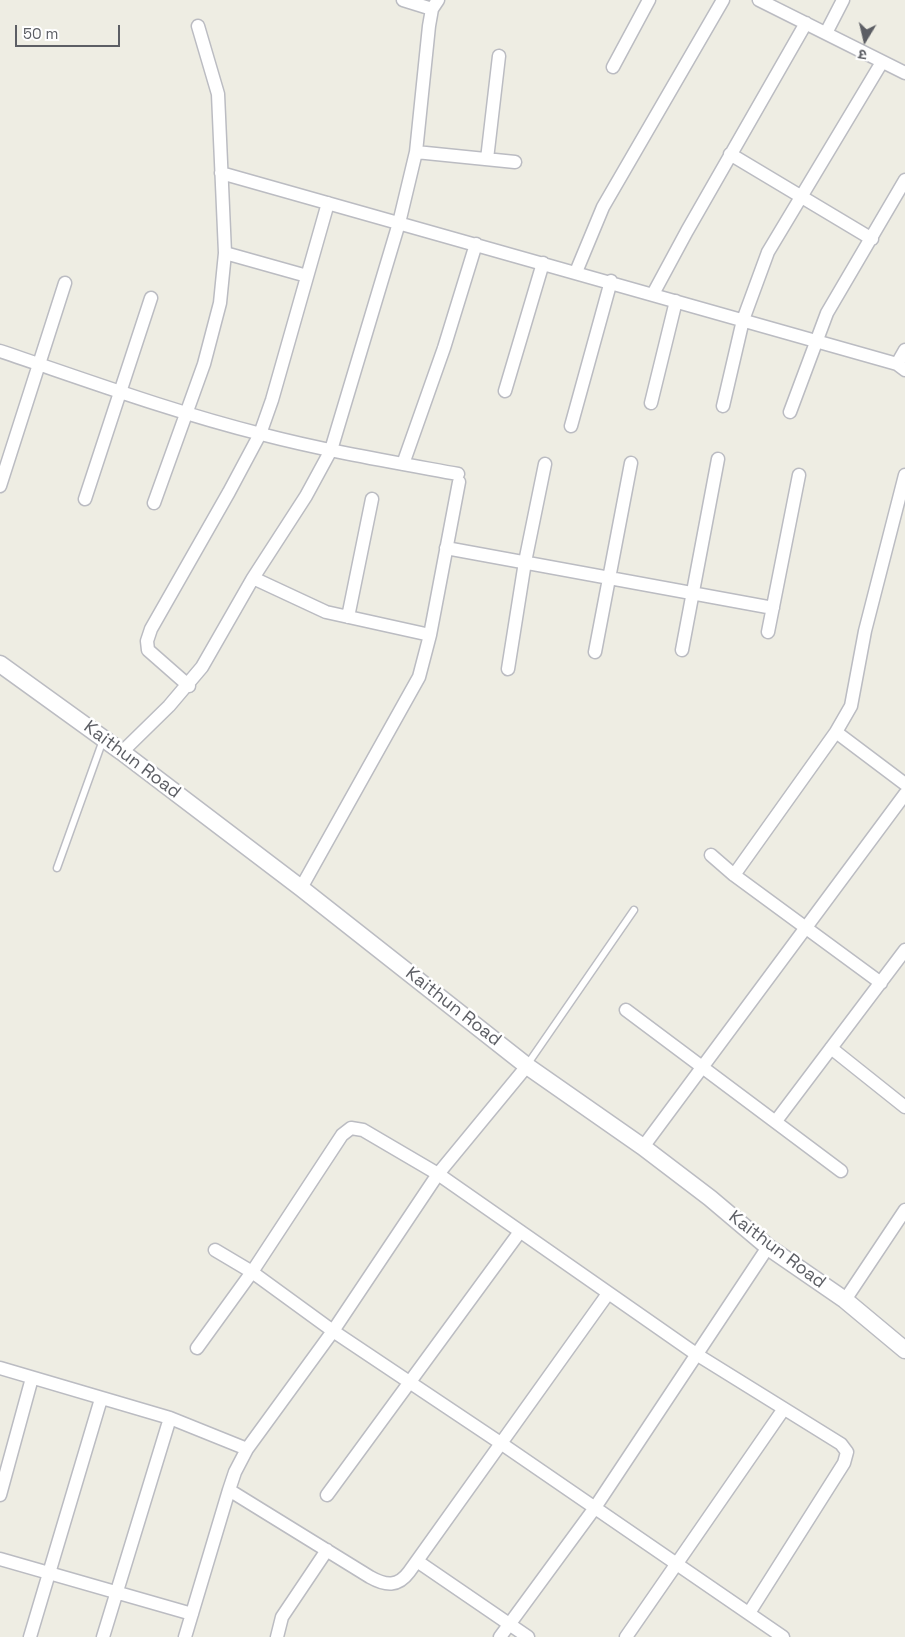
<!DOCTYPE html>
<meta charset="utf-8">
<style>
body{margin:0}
#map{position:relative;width:905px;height:1637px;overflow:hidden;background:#eeede3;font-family:"Space Grotesk","Noto Sans Devanagari",sans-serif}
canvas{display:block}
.north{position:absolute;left:840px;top:15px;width:50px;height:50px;-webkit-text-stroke:4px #fff;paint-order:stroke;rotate:189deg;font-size:14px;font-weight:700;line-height:20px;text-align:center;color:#5c5e64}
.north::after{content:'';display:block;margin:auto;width:18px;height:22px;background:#5c5e64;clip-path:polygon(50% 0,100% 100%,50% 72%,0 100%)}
.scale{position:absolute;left:15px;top:25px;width:105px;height:22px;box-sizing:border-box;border:2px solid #5c5e64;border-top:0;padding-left:6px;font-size:15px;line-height:18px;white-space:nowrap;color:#5c5e64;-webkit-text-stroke:4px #fff;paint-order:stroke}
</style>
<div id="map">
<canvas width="905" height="1637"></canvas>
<div class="north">उ</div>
<div class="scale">50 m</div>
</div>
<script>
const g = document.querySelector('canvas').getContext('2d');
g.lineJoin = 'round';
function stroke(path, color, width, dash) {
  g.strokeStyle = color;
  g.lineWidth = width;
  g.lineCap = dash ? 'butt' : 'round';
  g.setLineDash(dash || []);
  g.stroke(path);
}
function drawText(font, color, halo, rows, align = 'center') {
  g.font = font + ' "Space Grotesk",sans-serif';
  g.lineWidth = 5;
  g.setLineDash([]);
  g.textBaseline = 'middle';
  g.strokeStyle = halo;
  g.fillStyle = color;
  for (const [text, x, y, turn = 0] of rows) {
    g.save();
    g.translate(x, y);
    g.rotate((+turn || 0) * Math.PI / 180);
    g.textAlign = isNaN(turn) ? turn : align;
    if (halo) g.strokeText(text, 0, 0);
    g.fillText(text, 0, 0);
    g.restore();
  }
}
const service = new Path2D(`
 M57,868L103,740
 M527,1065L634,910`);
const minor = new Path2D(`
 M403,0L432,9
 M759,0L905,73
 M826,33L843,0
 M613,67L649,0
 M416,152L515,162
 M730,154L872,239
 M487,159L499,56
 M221,173L897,364L905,370
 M225,253L307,276
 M576,272L603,207L723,0
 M653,294L687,231L806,23
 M0,351C86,380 173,412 261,434C326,451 392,462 458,474
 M897,364L905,350
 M505,391L543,263
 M651,403L676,301
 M723,406L743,320L768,252L882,62
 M790,412L827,313L905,180
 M571,426L611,281
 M403,464L444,348L476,244
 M0,486L65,283
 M85,499L151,298
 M154,503L204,364L220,303L225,253L218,94L198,26
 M446,548L773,608
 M253,578L326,612L430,635
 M348,617L372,499
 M768,632L799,475
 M682,650L718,459
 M595,652L631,463
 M508,669L525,562L545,464
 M189,686L148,650L147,641L151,629L229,492L260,434L272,400L328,203
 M836,732L905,784
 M122,752L169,706L202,667L253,578L306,496L331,450L399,223L416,152L429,26L432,9L438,0
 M711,855L734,875L881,983
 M734,875L836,732L851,706L865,631L905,475
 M301,888L419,677L430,635L459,482
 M626,1010L841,1171
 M831,1048L905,1107
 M776,1121L905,950
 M643,1147L905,794
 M215,1250L252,1272L333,1331L502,1444L783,1637
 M845,1300L905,1210
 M197,1348L252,1272L342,1135L351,1128L363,1130L438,1174L696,1354L841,1444L847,1452L844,1463L749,1613
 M0,1368L170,1418L247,1449
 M229,1490L370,1577C386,1586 398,1587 409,1572L607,1295
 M0,1495L32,1378
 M327,1495L519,1233
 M0,1559L192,1614
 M417,1561L528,1637
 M30,1637L101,1399
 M103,1637L170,1418
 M185,1637L229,1490L235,1472L247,1449L333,1331L438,1174L527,1066
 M277,1637L282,1617L327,1550
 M500,1637L594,1509L768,1247
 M626,1637L783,1410`);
const tertiary = new Path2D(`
 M0,664L122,752L301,888L527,1066L643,1147L710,1198L768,1247L845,1300L905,1350`);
stroke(service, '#bbbcc2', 9);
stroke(minor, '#bbbcc2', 15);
stroke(tertiary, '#bbbcc2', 19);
stroke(service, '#fff', 6);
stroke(minor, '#fff', 12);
stroke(tertiary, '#fff', 16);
drawText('18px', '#5c5e64', '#fff', [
 ["Kaithun Road",132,760,37],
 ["Kaithun Road",453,1007,38],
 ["Kaithun Road",777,1250,37]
]);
</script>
